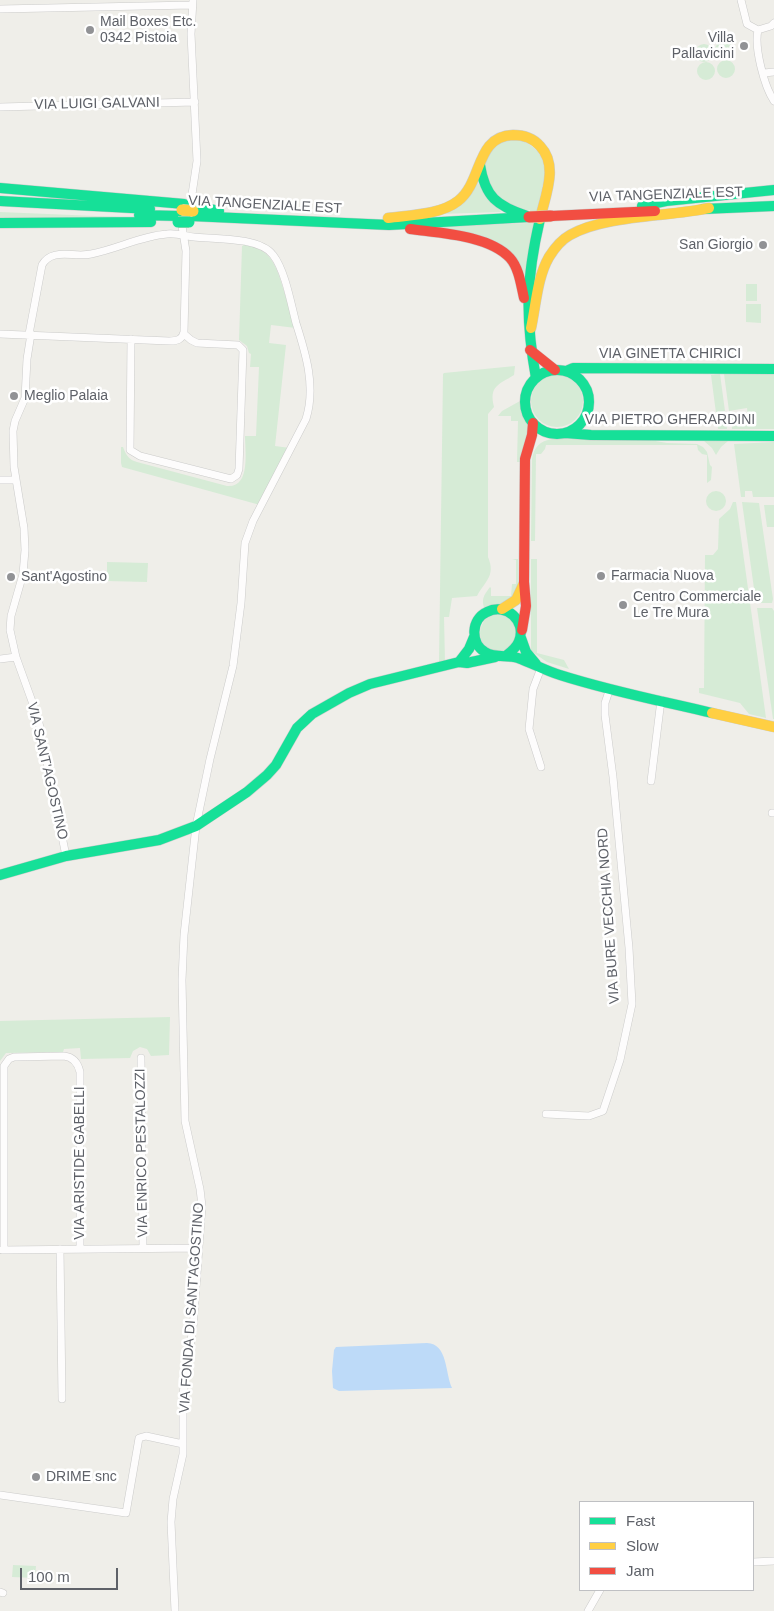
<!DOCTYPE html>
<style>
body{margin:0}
#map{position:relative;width:774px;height:1611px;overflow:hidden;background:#efeee9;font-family:Helvetica,sans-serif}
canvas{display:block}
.legend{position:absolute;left:579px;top:1501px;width:175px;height:90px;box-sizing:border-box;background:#fff;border:1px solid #bfc0c3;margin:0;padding:6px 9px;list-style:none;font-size:15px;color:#5e6168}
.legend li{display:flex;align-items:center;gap:10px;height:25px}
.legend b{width:25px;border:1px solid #bfc0c3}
.scale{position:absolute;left:20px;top:1568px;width:98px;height:22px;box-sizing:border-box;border:2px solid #5e6168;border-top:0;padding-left:6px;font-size:15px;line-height:18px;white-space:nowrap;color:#5e6168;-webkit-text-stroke:4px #fff;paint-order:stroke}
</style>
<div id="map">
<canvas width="774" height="1611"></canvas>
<ul class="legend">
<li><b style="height:6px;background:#16e098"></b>Fast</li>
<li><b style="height:6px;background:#ffcf43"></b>Slow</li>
<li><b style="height:6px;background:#f24e42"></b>Jam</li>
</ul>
<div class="scale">100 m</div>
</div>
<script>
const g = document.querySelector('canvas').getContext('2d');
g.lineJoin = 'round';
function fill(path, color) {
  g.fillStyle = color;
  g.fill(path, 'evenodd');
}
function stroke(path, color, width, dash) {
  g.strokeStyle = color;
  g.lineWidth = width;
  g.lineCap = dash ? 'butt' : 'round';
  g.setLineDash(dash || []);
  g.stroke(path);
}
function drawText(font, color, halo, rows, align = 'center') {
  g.font = font + ' Helvetica,sans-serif';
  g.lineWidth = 5;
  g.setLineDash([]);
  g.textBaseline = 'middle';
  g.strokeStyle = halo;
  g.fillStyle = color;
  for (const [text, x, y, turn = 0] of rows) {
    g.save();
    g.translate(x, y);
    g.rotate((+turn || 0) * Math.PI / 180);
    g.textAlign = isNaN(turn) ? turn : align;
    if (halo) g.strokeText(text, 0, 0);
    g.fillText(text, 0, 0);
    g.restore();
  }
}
fill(new Path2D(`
 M715 50a9 9 0 1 1 18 0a9 9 0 1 1-18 0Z
 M695 53a9 9 0 1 1 18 0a9 9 0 1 1-18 0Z
 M717 69a9 9 0 1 1 18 0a9 9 0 1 1-18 0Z
 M697 71a9 9 0 1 1 18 0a9 9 0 1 1-18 0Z
 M519,139C537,148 544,154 545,175L524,276L513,256L431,227L527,223L530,210H524L500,202L485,178V161L490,152L497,144L504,141Z
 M477,182L501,212L440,214Z
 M0,212L144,218L0,221Z
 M244,245C272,248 277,268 284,291C288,303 292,316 296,328L271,325L269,343L286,345L275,446L290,448L260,505L122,467L121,463V447H123C126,455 129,460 137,462L227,486C251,488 245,451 245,436H256L259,367H250L251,354L249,353L247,346L239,340L242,246Z
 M746,284H757V301H746Z
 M746,304H761V323L746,322Z
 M515,366L514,375C498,385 489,386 494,407L488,414V557C496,576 485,581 477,596L452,598L449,617H444L445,662H439L443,374L444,373Z
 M720,374L725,411L716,413L711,375Z
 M724,374H774V429H732L731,418L748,417L747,408L729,411Z
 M531 401a26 26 0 1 1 52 0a26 26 0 1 1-52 0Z
 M520,401L523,414L529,429L528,439L522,451L520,462H517L518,421H511V416H498L502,411Z
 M717,417H726L727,429H718Z
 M552,439H644L667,443L697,444L703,447L707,452L710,465L712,467L711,480L707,483V455L702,454L698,450L697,445H546L545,449L541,454H536L535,541H531L532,459C534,447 540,441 552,439Z
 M704,441H728L721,447L716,455L712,448Z
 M774,442V497H753L752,491H745V497H741L734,444Z
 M706 501a10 10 0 1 1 20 0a10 10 0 1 1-20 0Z
 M733,502H736L766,718L749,714L740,703L699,693V688H704L705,555H713L718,549L719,519L730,509Z
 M742,502L759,503L773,599L772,603H756Z
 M764,505H774V527H767Z
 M512,559H518V589L507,603L485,610C481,600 483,596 490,587L491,588V596H511L512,584H516V560Z
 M531,559H537V653L564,660L569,669L547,662L531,651Z
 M107,562L148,563L147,582L107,581Z
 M757,608H772L774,611V719H773Z
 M480 633a19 19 0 1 1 38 0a19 19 0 1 1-38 0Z
 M170,1017L169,1055L151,1056L147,1049L140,1047L133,1051L130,1058L81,1059L80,1048L64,1049L63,1052L6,1053L0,1061V1021Z
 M13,1565L36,1566L35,1578L12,1577Z`), '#d6ebd6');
fill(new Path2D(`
 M427,1343C448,1344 445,1373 452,1388L339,1391L333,1388L332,1371L334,1350L336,1347Z`), '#bddaf8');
const street = new Path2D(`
 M741,0L747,24L758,30
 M0,9L192,5
 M758,30C754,47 764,86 774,101
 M758,30L771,26L774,23
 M764,73L774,72
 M0,107L195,102
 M0,334L169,341C177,341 182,340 184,332L186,251L182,226L191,201L197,161L191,34L193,0
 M29,334L42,265C52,247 74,258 91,254C117,249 141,236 167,234C177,233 185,236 194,237C215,239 260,237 273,255C285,270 291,304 296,323C306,354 316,387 306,419L253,521L245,543L241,603L233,666L210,759L196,826L184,935L182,980L185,1121L200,1189L202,1206L193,1328L186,1370L183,1394V1454L173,1499L171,1522L175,1611
 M31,334L27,359L25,398L15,421L13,431L14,467L24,528L25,550L23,574L11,616L10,630L16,657L38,718L66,856
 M131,339L130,450L140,456L231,479L237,475L239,469L243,350L238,345L197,343L191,340L184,334
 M0,480H16
 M0,659L16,657
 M541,668L533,689L529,729L541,767
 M651,781L661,700
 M772,813H774
 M141,1058L143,1248
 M546,1114L589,1116L603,1111L620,1060L632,1004L629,948L613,777L605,715V703L610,688
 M60,1249L62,1399
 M2,1250L199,1248
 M4,1250V1066L9,1059L14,1057L64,1056C73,1057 78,1063 80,1072V1249
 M0,1495L126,1513L139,1438L146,1436L183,1444
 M753,1562L774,1561
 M0,1592L3,1593
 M588,1611L600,1590`);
const fast = new Path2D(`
 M480,165C485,197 497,206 527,216
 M0,188L184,204
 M0,201L150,209
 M195,206L219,211
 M642,206L666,201L774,190
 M703,209L774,206
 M139,215L180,216
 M191,216L389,225L529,217
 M0,223L151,222
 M525 402a32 32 0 1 1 64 0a32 32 0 1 1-64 0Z
 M566,371L573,368L774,369
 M536,378C525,317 526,279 540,219
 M565,433L591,435L774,436
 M521,638L526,652L536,664
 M507,655C512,651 517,647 519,641C527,621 506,602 487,612C471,619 470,643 485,652C493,658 508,655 518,658C532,663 546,671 560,675C610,691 661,701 712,713
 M459,662L469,649L474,637
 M0,875L66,856L159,840L196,826L247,792L267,775L276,765L297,728L312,714L349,693L370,684L459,662L467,663L495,657`);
const slow = new Path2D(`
 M388,218C410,215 440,215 458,201C483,182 475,136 513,135C524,135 533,138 540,146C559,166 545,196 540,219
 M531,328C536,305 537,278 549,257C554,249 561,240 570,235C604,215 668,217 709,208
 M502,609L516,600L523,585
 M712,713L774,727`);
const jam = new Path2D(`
 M551,216L655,211
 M410,229C439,233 489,235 510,258C519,268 521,285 524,298
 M530,350L555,370
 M522,630L526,606L524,582L525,459L532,435L533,423`);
stroke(street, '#cbcbca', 8);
stroke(fast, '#cbcccb', 11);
stroke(slow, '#cbcccb', 11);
stroke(jam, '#cbcccb', 11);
stroke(street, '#fdfcfc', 7);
stroke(fast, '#16e098', 10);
stroke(slow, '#ffcf43', 10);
stroke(jam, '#f24e42', 10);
const fastBridge = new Path2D(`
 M178,222H189`);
const slowBridge = new Path2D(`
 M182,210L193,211`);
const jamBridge = new Path2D(`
 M529,217L551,216`);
stroke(fastBridge, '#d7d1b6', 12, []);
stroke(slowBridge, '#d7d1b6', 12, []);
stroke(jamBridge, '#d7d1b6', 12, []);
stroke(fastBridge, '#16e098', 11);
stroke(slowBridge, '#ffcf43', 11);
stroke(jamBridge, '#f24e42', 11);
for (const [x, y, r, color] of [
 [90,30,5,"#919295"],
 [744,46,5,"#919295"],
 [763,245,5,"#919295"],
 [14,396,5,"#919295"],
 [601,576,5,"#919295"],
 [11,577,5,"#919295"],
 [623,605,5,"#919295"],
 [36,1477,5,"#919295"]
]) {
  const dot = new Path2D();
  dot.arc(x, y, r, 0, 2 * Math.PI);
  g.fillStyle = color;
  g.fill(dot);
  stroke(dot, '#fff', 2);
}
drawText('14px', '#5e6168', '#fff', [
 ["Mail Boxes Etc.",100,22],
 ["0342 Pistoia",100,38],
 ["Villa",734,38,"right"],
 ["Pallavicini",734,54,"right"],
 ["San Giorgio",753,245,"right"],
 ["Meglio Palaia",24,396],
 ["Farmacia Nuova",611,576],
 ["Sant'Agostino",21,577],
 ["Centro Commerciale",633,597],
 ["Le Tre Mura",633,613],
 ["DRIME snc",46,1477]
], 'left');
drawText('14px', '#5e6168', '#fff', [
 ["VIA LUIGI GALVANI",97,104,-1],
 ["VIA TANGENZIALE EST",666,195,-2],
 ["VIA TANGENZIALE EST",265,205,3],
 ["VIA GINETTA CHIRICI",670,354],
 ["VIA PIETRO GHERARDINI",670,420],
 ["VIA SANT'AGOSTINO",47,771,77],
 ["VIA BURE VECCHIA NORD",609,916,-94],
 ["VIA ENRICO PESTALOZZI",142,1153,-91],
 ["VIA ARISTIDE GABELLI",80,1163,-90],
 ["VIA FONDA DI SANT'AGOSTINO",192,1308,-86]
]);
</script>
